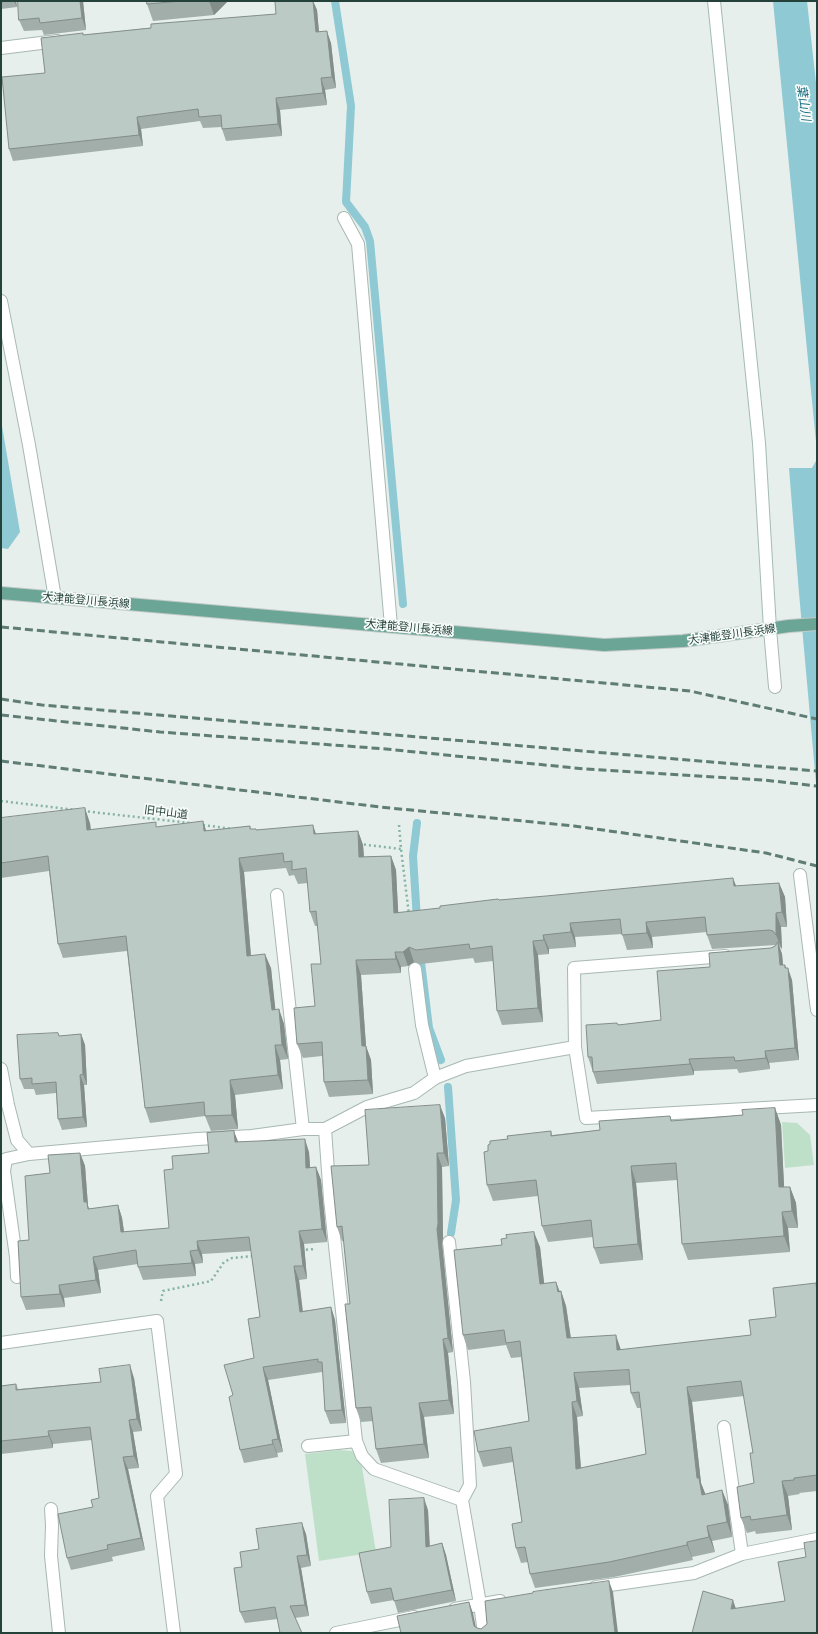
<!DOCTYPE html>
<meta charset="utf-8">
<style>
body{margin:0}
#map{position:relative;width:818px;height:1634px;overflow:hidden;background:#e6efeb;font-family:Signika,sans-serif}
canvas{display:block}
.frame{position:absolute;inset:0;border:2px solid #24423a;pointer-events:none}
</style>
<div id="map">
<canvas width="818" height="1634"></canvas>
<div class="frame"></div>
</div>
<script>
const g = document.querySelector('canvas').getContext('2d');
g.lineJoin = 'round';
function fill(path, color) {
  g.fillStyle = color;
  g.fill(path, 'evenodd');
}
function stroke(path, color, width, dash) {
  g.strokeStyle = color;
  g.lineWidth = width;
  g.lineCap = dash ? 'butt' : 'round';
  g.setLineDash(dash || []);
  g.stroke(path);
}
function drawText(font, color, halo, rows, align = 'center') {
  g.font = font + ' Signika,"Noto Sans JP",sans-serif';
  g.lineWidth = 3.5;
  g.setLineDash([]);
  g.textBaseline = 'middle';
  g.strokeStyle = halo;
  g.fillStyle = color;
  for (const [text, x, y, turn = 0] of rows) {
    g.save();
    g.translate(x, y);
    g.rotate((+turn || 0) * Math.PI / 180);
    g.textAlign = isNaN(turn) ? turn : align;
    if (halo) g.strokeText(text, 0, 0);
    g.fillText(text, 0, 0);
    g.restore();
  }
}
fill(new Path2D(`
 M782,1122L797,1123L810,1135L814,1165L785,1168Z
 M339,1450L352,1451L362,1467L376,1552L319,1561L305,1454Z`), '#bfe0c8');
fill(new Path2D(`
 M773,1H807L817,92V452Z
 M1,420L20,532L8,549L1,548Z
 M817,459V794L799,593L789,468H812Z`), '#8ec9d4');
stroke(new Path2D(`
 M335,1L351,106L346,202L365,227L370,241L403,604
 M417,823L413,856L417,920
 M420,954L429,1028L441,1060
 M448,1087L456,1200L451,1233`), '#8ec9d4', 8);
const lane = new Path2D(`
 M1,48L57,41
 M770,629L775,687
 M800,875L817,1010
 M1,1069L8,1105L17,1140L29,1154L197,1139L252,1136L303,1129H325L367,1107L414,1093L435,1078L422,1025L415,969
 M325,1129L330,1199L356,1441L362,1456L374,1469L462,1500L480,1604
 M449,1242L464,1382L470,1485L462,1500
 M17,1277L16,1257L4,1171L6,1159L29,1154
 M308,1446L356,1441
 M51,1509L52,1525L51,1556L59,1633`);
const street = new Path2D(`
 M344,218L358,244L391,626
 M1,301L29,445L55,598
 M277,895L303,1129
 M725,956L574,968L575,1047L586,1118L817,1105
 M435,1078L466,1066L575,1047
 M1,1343L157,1321L176,1474L157,1496L174,1633
 M724,1427L742,1554
 M596,1587L694,1573L742,1554L817,1539
 M480,1604L484,1633
 M455,1609L500,1601
 M336,1633L414,1617`);
const secondary = new Path2D(`
 M714,1L759,443L770,629`);
const primary = new Path2D(`
 M1,593L604,645L683,641L789,626L817,624`);
stroke(lane, '#a8b8b2', 14);
stroke(street, '#a8b8b2', 14);
stroke(secondary, '#a4bbb3', 14);
stroke(primary, '#c2cac8', 14);
stroke(new Path2D(`
 M1,801L76,810
 M83,811L190,823
 M203,825L233,829
 M399,825L401,849L409,915
 M359,844L401,849
 M301,1250L316,1249
 M161,1301L163,1291L211,1281L224,1262L232,1258L254,1256`), '#86b3a5', 2.5, [2, 3]);
stroke(lane, '#fff', 12);
stroke(street, '#fff', 12);
stroke(secondary, '#fff', 12);
stroke(primary, '#6aa596', 12);
stroke(new Path2D(`
 M1,627L690,691L817,719
 M1,699L42,705L817,771
 M1,715L160,732L386,749L585,769L764,780L817,786
 M1,761L380,807L574,826L766,853L817,866`), '#5f7d75', 3, [8, 4]);
fill(new Path2D(`
 M1,1H16L17,7L1,9Z
 M18,1H83L86,30L44,35L42,30L24,31L19,20Z
 M147,1H228L214,15L153,21L147,4Z
 M283,1H313L317,10L319,32L331,43L336,88L325,90L327,105L280,110L282,136L226,141L222,129V127L203,128L200,121L141,129L143,146L13,161L9,149L45,73L84,35L276,14Z
 M1,818L90,823L91,830L157,827L206,831L250,826L251,829H256V830L316,834L358,831L363,845L364,857L391,856L396,870L398,913L440,908L499,900L736,886L779,883L785,897L787,927H781L782,949L779,946L782,954L783,965L786,968L792,980L799,1060L769,1063L770,1069L739,1073L737,1069L694,1071V1075L597,1084L588,1057L617,1023L618,1025L661,1020L710,967L771,948L775,946L776,945L712,949L707,935V932L652,937L653,948L627,950L622,934L575,937L576,947L549,949V954L538,955L543,1022L502,1025L497,1011L493,961L475,963L473,958L421,964L414,962L408,966L401,967V973L361,975L366,1046L371,1060L373,1094L329,1097L324,1082L322,1056L303,1058L297,1044L315,1006L321,964L318,926H315L310,912L308,883L298,884L294,875L289,876L286,868L244,872L251,955L271,968L275,1010L279,1009L284,1024L288,1059L280,1060L283,1089L235,1095L238,1129L211,1131L205,1116L150,1123L145,1108L127,951L63,958L58,944L49,871L1,878Z
 M81,1034L85,1045L87,1085H84L87,1127L62,1130L58,1119L56,1093L36,1095L34,1089H24L20,1079L60,1036Z
 M775,1108L781,1125L784,1187H790L796,1203L798,1228H788L790,1252L688,1260L682,1244L677,1180L636,1183L643,1260L600,1264L594,1248L593,1237L548,1242L542,1226L538,1196L493,1201L487,1185L488,1151L490,1144L508,1139L551,1131L552,1135L600,1130L670,1116L672,1121L743,1115Z
 M445,1118L449,1166L442,1167L443,1238L442,1243L453,1352L448,1353L454,1414L424,1417L429,1458L381,1463L376,1449L373,1421L361,1422L356,1408L350,1304L344,1241H342L337,1227L369,1165Z
 M238,1142L309,1152L310,1167H316L321,1180L327,1242L304,1244L307,1279L299,1280L303,1311L331,1307L335,1320L346,1423L330,1424L325,1411L323,1374L322,1372L268,1380L283,1452L277,1453L278,1457L244,1463L240,1450L233,1395L254,1358L260,1317L251,1251L202,1254L203,1263L195,1264L196,1276L143,1280L138,1267V1264L98,1270L101,1293L64,1298L65,1307L26,1310L21,1297L29,1240L50,1173L80,1153L85,1166L88,1206L89,1209L118,1205L122,1218L124,1232L169,1228L173,1169L209,1153Z
 M502,1245L540,1247L544,1284L560,1292L561,1291L566,1306L571,1338L621,1350L751,1335L776,1317L817,1287V1491L799,1493L800,1494L788,1496L792,1530L756,1534L755,1531L747,1533L741,1518L754,1483L753,1453L744,1396L692,1402L701,1483L705,1494L722,1490L728,1505L732,1537L712,1541L715,1552L692,1557L693,1560L614,1577L535,1588L530,1574L528,1562L521,1563L516,1548L522,1522L513,1462L483,1467L478,1452L529,1421L521,1357L511,1358L506,1345L468,1350L463,1335ZM631,1385V1393L637,1408H641L646,1454L581,1468L577,1417L583,1416L579,1388Z
 M134,1378L142,1431L133,1432L139,1468L128,1469L145,1550L112,1557L113,1561L71,1570L67,1558L93,1507L99,1498L92,1440L53,1444V1448L1,1454V1386L16,1384L18,1389L101,1382Z
 M428,1510L430,1546L442,1543L446,1555L456,1601L398,1613L394,1600L371,1604L367,1592L391,1547Z
 M306,1534L311,1566L301,1568L309,1616L295,1618L278,1619L245,1623L240,1612L242,1567L259,1549Z`), '#a1aea9');
fill(new Path2D(`
 M14,1H16L17,7Z
 M80,1H83L86,30L82,18Z
 M209,1H228L214,15Z
 M313,1L317,10L320,44L316,32Z
 M327,31L331,43L336,88L332,77Z
 M321,78L325,90L327,105L323,93Z
 M276,98L280,110L282,136L278,124Z
 M137,117L141,129L143,146L139,135Z
 M85,808L90,823L92,844L87,830Z
 M203,821L208,836L204,831Z
 M313,825L318,840L314,834Z
 M358,831L363,845L365,871L359,857Z
 M391,856L396,870L399,927L394,913Z
 M239,858L244,872L252,970L247,956Z
 M733,878L739,893L734,886Z
 M779,883L785,897L787,927L782,912Z
 M776,913L781,927L782,949L776,935Z
 M646,922L652,937L653,948L647,933Z
 M570,923L575,937L576,947L571,932Z
 M543,935L549,949V954L544,940Z
 M533,941L538,955L543,1022L538,1008Z
 M778,942L782,954L784,977L780,965Z
 M409,947L414,962L408,966L403,952Z
 M395,952L401,967V973L396,959Z
 M265,954L271,968L277,1024L272,1010Z
 M356,960L361,975L366,1046L371,1060L373,1094L368,1080L362,1046Z
 M785,965L789,975L788,968L792,980L799,1060L795,1048Z
 M279,1009L284,1024L288,1059L282,1045Z
 M81,1034L85,1045L87,1085L83,1074Z
 M275,1045L280,1060L283,1089L278,1075Z
 M765,1051L769,1063L770,1069L766,1058Z
 M689,1059L694,1071V1075L690,1064Z
 M80,1075L84,1085L87,1127L83,1117Z
 M230,1080L235,1095L238,1129L232,1115Z
 M440,1105L445,1118L449,1166L444,1153Z
 M775,1108L781,1125L785,1204L779,1187Z
 M234,1131L239,1144L235,1142Z
 M305,1139L309,1152L311,1181L306,1168Z
 M80,1153L85,1166L88,1206L91,1215L84,1202Z
 M437,1153L442,1167L443,1238L442,1243L453,1352L448,1338L437,1229Z
 M631,1166L636,1183L643,1260L638,1244Z
 M316,1167L321,1180L327,1242L322,1229Z
 M790,1187L796,1203L798,1228L792,1211Z
 M118,1205L122,1218L126,1245L121,1232Z
 M782,1212L788,1228L790,1252L784,1236Z
 M299,1231L304,1244L307,1279L303,1266Z
 M534,1232L540,1247L546,1299L540,1284Z
 M197,1241L202,1254L203,1263L198,1250Z
 M190,1251L195,1264L196,1276L192,1263Z
 M93,1257L98,1270L101,1293L96,1280Z
 M294,1266L299,1280L304,1325L300,1312Z
 M556,1282L562,1297L561,1291L566,1306L573,1353L567,1338Z
 M59,1285L64,1298L65,1307L60,1294Z
 M331,1307L335,1320L346,1423L342,1410Z
 M616,1335L621,1350H617Z
 M443,1339L448,1353L454,1414L449,1400Z
 M130,1365L134,1378L142,1431L137,1419Z
 M263,1367L268,1380L283,1452L278,1439Z
 M574,1373L579,1388L583,1416L577,1401Z
 M687,1387L692,1402L701,1483L705,1493L708,1510L697,1478Z
 M572,1402L577,1417L582,1483L576,1469Z
 M419,1403L424,1417L429,1458L424,1444Z
 M129,1420L133,1432L139,1468L134,1456Z
 M48,1431L53,1444V1448L49,1436Z
 M272,1440L277,1453L278,1457L273,1444Z
 M123,1457L128,1469L145,1550L141,1538Z
 M782,1481L788,1496L792,1530L787,1515Z
 M722,1490L728,1505L732,1537L727,1522Z
 M424,1498L428,1510L430,1558L426,1547Z
 M302,1523L306,1534L311,1566L307,1555Z
 M707,1526L712,1541L715,1552L709,1537Z
 M687,1542L693,1560L687,1545Z
 M442,1543L446,1555L456,1601L452,1590Z
 M297,1556L301,1568L309,1616L305,1605Z
 M609,1581L613,1592L618,1633H615Z
 M733,1600L737,1612L731,1609Z
 M469,1602L473,1613L477,1633L474,1626Z`), '#838d89');
const building = new Path2D(`
 M18,1H80L82,18L40,23L39,18L19,20Z
 M147,1H182L147,4Z
 M283,1H313L316,32L327,31L332,77L321,78L323,93L276,98L278,124L222,129L221,115L199,117L198,109L137,117L139,135L9,149L2,77L45,73L41,38L83,33V35L151,28V24L276,14L275,2Z
 M85,808L87,830L156,822V827L203,821L204,831L250,826V829H256V830L313,825L314,834L358,831L359,857L391,856L394,913L440,908V906L498,899L499,900L546,896L733,878L734,886L779,883L782,912L776,913V935L773,931L769,930L707,935L705,917L646,922L647,933L622,935L620,919L570,923L571,932L543,935L544,940L533,941L538,1008L497,1011L492,946L470,949L469,944L416,950L409,947L403,952H395L396,959L356,960L362,1046H366L368,1080L324,1082L322,1042L297,1044L294,1008L315,1006L311,964H321L316,911L310,912L306,868L292,870V861L284,862L283,853L239,858L247,956L265,954L272,1010L279,1009L282,1045H275L278,1075L230,1080L232,1115L205,1116L204,1102L145,1108L126,936L58,944L48,856L1,863V818Z
 M778,942L780,965H785V968H788L795,1048L765,1051L766,1058L735,1061L734,1057L689,1059L690,1064L593,1072L592,1057H588L586,1025L617,1023L618,1025L661,1020L657,971L710,967L709,953L771,948L775,946Z
 M58,1033L59,1036L81,1034L83,1074L80,1075L83,1117L58,1119L56,1082L32,1084V1078L20,1079L17,1035Z
 M440,1105L444,1153H437L438,1224L437,1229L448,1338L443,1339L449,1400L419,1403L424,1444L376,1449L371,1407L356,1408L345,1304H350L342,1226L337,1227L331,1166L369,1165L365,1110Z
 M775,1108L779,1187H790L792,1211L782,1212L784,1236L682,1244L676,1163L631,1166L638,1244L594,1248L591,1220L542,1226L536,1180L487,1185L484,1152L488,1151V1145L490,1144V1141L508,1139L507,1136L551,1131V1136L600,1130L599,1121L670,1116L671,1121L743,1115L742,1110Z
 M234,1131L235,1142L305,1139L306,1168L316,1167L322,1229L299,1231L303,1266H294L300,1312L331,1307L342,1410L325,1411L322,1362H318V1359L263,1367L278,1439L272,1440L273,1444L240,1450L229,1397L233,1395L224,1365L254,1358L248,1319L260,1317L249,1237L197,1241L198,1250L190,1251L192,1263L138,1267L136,1250L93,1257L96,1280L59,1285L60,1294L21,1297L18,1241L29,1240L25,1176L50,1173L48,1155L80,1153L84,1202H87L88,1209L118,1205L121,1232L169,1228L164,1170L173,1169L172,1156L209,1153L207,1133Z
 M534,1232L540,1284L556,1282L558,1292L561,1291L567,1338L616,1335L617,1350L751,1335L749,1320L776,1317L773,1288L816,1283L817,1293V1475L794,1478V1480L782,1481L787,1515L751,1520L750,1516L741,1518L737,1487L754,1483L750,1453H753L741,1381L687,1387L697,1478H699L702,1495L722,1490L727,1522L707,1526L709,1537L687,1542V1545L609,1562L530,1574L525,1547L516,1548L512,1524L522,1522L511,1447L478,1452L474,1431L529,1421L520,1341L506,1343L504,1330L463,1335L454,1250L502,1245L501,1239L507,1238L506,1235ZM629,1370L631,1393L639,1392L646,1454L576,1469L572,1402L577,1401L574,1373Z
 M130,1365L137,1419L129,1420L134,1456L123,1457L141,1538L107,1545L108,1549L67,1558L58,1514L93,1507L91,1500L99,1498L90,1427L48,1431L49,1436L1,1441V1386L16,1384V1390L101,1382L99,1369Z
 M424,1498L426,1547L442,1543L452,1590L394,1601L391,1588L367,1592L359,1553L391,1547L389,1500Z
 M302,1523L307,1555L297,1556L305,1605L290,1606L302,1633H280L275,1607L240,1612L234,1568L242,1567L240,1552L259,1549L256,1529Z
 M817,1541V1633H692L703,1591L733,1600L731,1609L785,1601L778,1562L806,1557L804,1543Z
 M609,1581L615,1633H401L397,1616L469,1602L474,1626L477,1628L481,1629L487,1624L485,1601L533,1593V1592Z`);
fill(building, '#bbcac4');
stroke(building, '#838d89', 1);
drawText('11px', '#24423a', '#f7fbf9', [
 ["大津能登川長浜線",86,601,5],
 ["大津能登川長浜線",409,628,5],
 ["大津能登川長浜線",732,635,-8],
 ["旧中山道",166,813,7]
]);
drawText('italic 12px', '#1c6f80', '#f7fbf9', [
 ["葉山川",803,103,82]
]);
</script>
